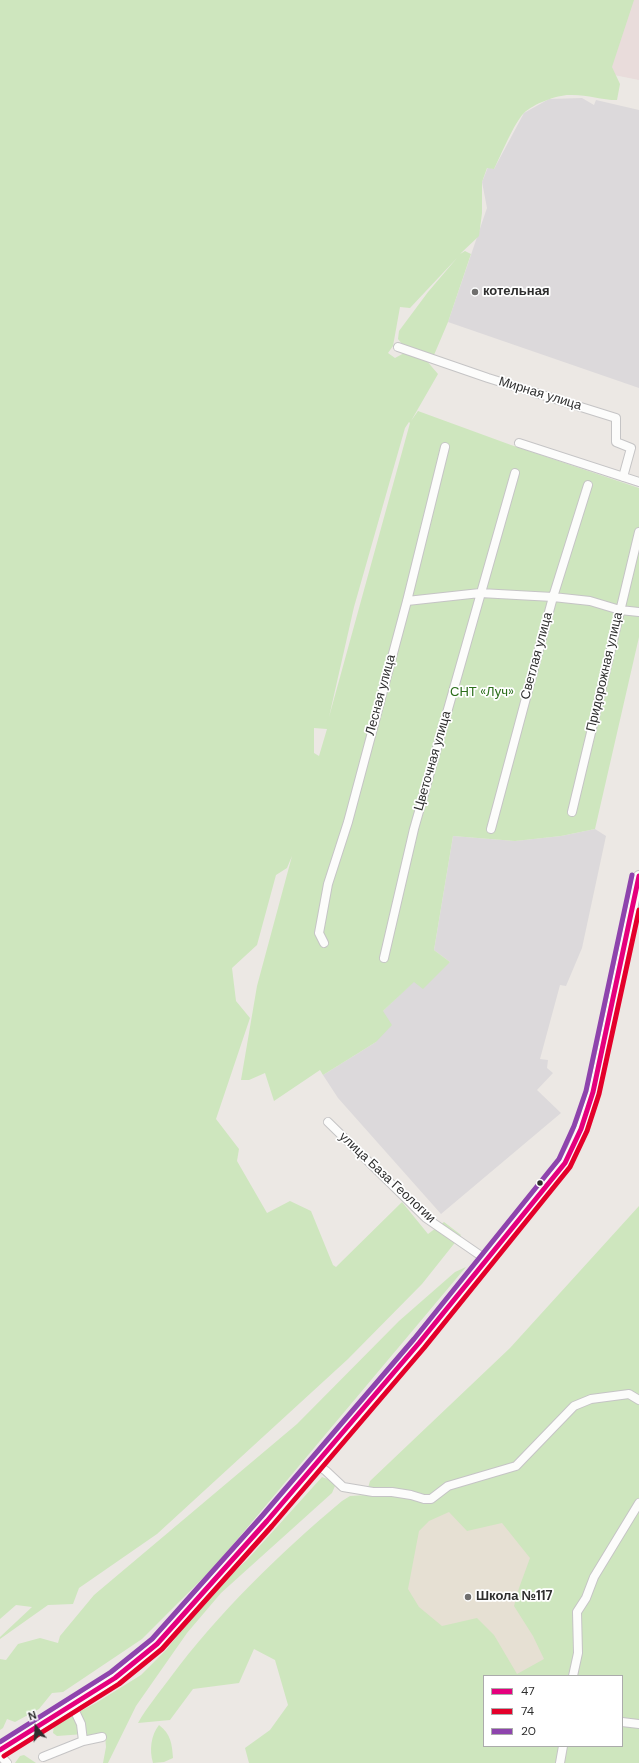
<!DOCTYPE html>
<meta charset="utf-8">
<style>
body{margin:0}
#map{position:relative;width:639px;height:1763px;overflow:hidden;background:#ece8e4;font-family:"DM Sans",sans-serif}
canvas{display:block}
.legend{position:absolute;left:483px;top:1675px;width:140px;height:72px;box-sizing:border-box;background:#fff;border:1px solid #ababab;margin:0;padding:5px 7px;list-style:none;font-size:12px;color:#2e2e2e}
.legend li{display:flex;align-items:center;gap:8px;height:20px}
.legend b{width:20px;border:1px solid #ababab}
.north{position:absolute;left:16px;top:1707px;width:40px;height:40px;-webkit-text-stroke:3px #fff;paint-order:stroke;rotate:342deg;font-size:11px;font-weight:700;line-height:16px;text-align:center;color:#2e2e2e}
.north::after{content:'';display:block;margin:auto;width:14px;height:18px;background:#2e2e2e;clip-path:polygon(50% 0,100% 100%,50% 72%,0 100%)}
</style>
<div id="map">
<canvas width="639" height="1763"></canvas>
<ul class="legend">
<li><b style="height:5px;background:#e5007d"></b>47</li>
<li><b style="height:5px;background:#e4002b"></b>74</li>
<li><b style="height:5px;background:#8e44ad"></b>20</li>
</ul>
<div class="north">N</div>
</div>
<script>
const g = document.querySelector('canvas').getContext('2d');
g.lineJoin = 'round';
function fill(path, color) {
  g.fillStyle = color;
  g.fill(path, 'evenodd');
}
function stroke(path, color, width, dash) {
  g.strokeStyle = color;
  g.lineWidth = width;
  g.lineCap = dash ? 'butt' : 'round';
  g.setLineDash(dash || []);
  g.stroke(path);
}
function drawText(font, color, halo, rows, align = 'center') {
  g.font = font + ' "DM Sans",sans-serif';
  g.lineWidth = 3.5;
  g.setLineDash([]);
  g.textBaseline = 'middle';
  g.strokeStyle = halo;
  g.fillStyle = color;
  for (const [text, x, y, turn = 0] of rows) {
    g.save();
    g.translate(x, y);
    g.rotate((+turn || 0) * Math.PI / 180);
    g.textAlign = isNaN(turn) ? turn : align;
    if (halo) g.strokeText(text, 0, 0);
    g.fillText(text, 0, 0);
    g.restore();
  }
}
fill(new Path2D(`
 M582,98L594,105L596,100L639,110V388L448,322L487,208L482,182L488,167L494,169L524,113L549,99Z
 M595,829L606,836L582,948L566,986L560,985L540,1059L548,1060L547,1068L553,1073L537,1090L561,1113L441,1214L338,1098L323,1075L376,1042L383,1011L414,981L450,962L434,950L453,836L515,841L561,836Z`), '#dcd9db');
fill(new Path2D(`
 M510,1501L535,1557L555,1661L530,1676H484L380,1637L424,1507Z`), '#e6e0d3');
fill(new Path2D(`
 M629,0H639V80L609,74Z`), '#e9dcdb');
fill(new Path2D(`
 M0,0H634L612,67L620,84L617,100C601,100 585,94 569,95C557,95 533,104 524,113C514,123 501,155 494,169L487,168L482,182V213L479,236L460,254L465,251L471,254L448,322L434,355L402,344L398,339L399,331L428,292L457,258L410,308L400,307L393,346L388,353L395,358L406,352L426,360L438,374L411,421L418,411L511,445L639,488V637L595,829L561,836L515,841L453,836L434,950L450,962L423,989L414,982L383,1011L392,1025L376,1042L323,1075L320,1070L274,1101L265,1073L249,1080H241L257,986L292,856L287,868L276,875L257,945L232,968L236,1001L250,1018L216,1119L239,1149L237,1161L267,1213L290,1201L311,1211L333,1265L336,1267L402,1202L428,1234L444,1222L461,1235L422,1284L348,1359L157,1534L79,1588L73,1604L48,1605L0,1639V1637L32,1607L16,1605L0,1619ZM409,422L410,423L329,717L354,607L405,428ZM314,728L327,729L319,756L314,753Z
 M639,1206V1763H249L245,1748L270,1730L288,1705L275,1660L254,1649L239,1683L193,1689L170,1720L138,1723C147,1707 159,1693 170,1678C219,1612 279,1554 342,1501L350,1496L366,1495L370,1481L510,1348ZM449,1512L467,1531L502,1523L530,1558L519,1588L514,1606L533,1636L544,1659L517,1674L494,1635L477,1618L442,1626L419,1607L408,1589L419,1531L429,1521ZM484,1676H622V1746H484Z
 M466,1267L215,1566L142,1639L63,1692L52,1693L39,1709L15,1722L7,1719L3,1728L0,1730V1659L6,1660L18,1644L40,1638L58,1643L60,1636L94,1595L297,1424L399,1321L455,1272Z
 M322,1477L333,1481L335,1486L332,1493L221,1593L187,1633L136,1706L108,1763H103L106,1747L105,1735L86,1739L84,1734L57,1736L53,1733L54,1725L96,1703L141,1675L166,1650L214,1590L247,1560Z
 M159,1725C171,1734 172,1744 173,1758L164,1762L153,1763C149,1750 151,1735 159,1725Z
 M24,1755L36,1763H15L20,1756Z`), '#cee6be');
const minor = new Path2D(`
 M398,347L488,378L616,418V442L631,448L623,477
 M519,443L639,482
 M407,601L480,593L553,597L590,601L620,610L639,612
 M572,812L639,532
 M491,829L553,597L588,485
 M324,943L319,933L328,884L348,822L407,601L445,447
 M384,958L414,829L515,473
 M328,1122L426,1218L487,1260
 M315,1463L326,1471L343,1487L373,1492H392L411,1495L424,1499H431L448,1486L516,1466L574,1406L591,1399L629,1394L639,1400
 M573,1676L578,1653L577,1612L586,1598L594,1577L639,1503
 M72,1705L81,1724L83,1741
 M622,1722L639,1724
 M0,1755L7,1763
 M43,1757L83,1741L102,1737
 M560,1763L563,1746`);
const tertiary = new Path2D(`
 M0,1750L115,1678L157,1644L267,1521L419,1343L565,1163C590,1119 599,1067 609,1019C619,971 629,924 639,876`);
stroke(minor, '#c5c4c5', 10);
stroke(tertiary, '#c5c4c5', 12);
stroke(minor, '#fcfcfb', 8);
stroke(tertiary, '#fcfcfb', 10);
stroke(new Path2D(`
 M0,1750L115,1678L157,1644L267,1521L419,1343L565,1163L581,1129L593,1092L639,876`), '#e5007d', 5);
stroke(new Path2D(`
 M4,1756L119,1684L162,1649L272,1526L424,1348L570,1167L587,1131L599,1094L639,910`), '#e4002b', 5);
stroke(new Path2D(`
 M0,1742L111,1672L152,1639L262,1516L414,1339L559,1159L574,1126L586,1091L632,875`), '#8e44ad', 5);
for (const [x, y, r, color] of [
 [475,292,4,"#706f6e"],
 [540,1183,3.5,"#2e2e2e"],
 [468,1597,4,"#706f6e"]
]) {
  const dot = new Path2D();
  dot.arc(x, y, r, 0, 2 * Math.PI);
  g.fillStyle = color;
  g.fill(dot);
  stroke(dot, '#fff', 1.5);
}
drawText('bold 13px', '#2e2e2e', '#fff', [
 ["котельная",483,292],
 ["Школа №117",476,1597]
], 'left');
drawText('13px', '#2e2e2e', '#fff', [
 ["Мирная улица",540,394,17],
 ["Светлая улица",537,656,-75],
 ["Придорожная улица",605,672,-77],
 ["Лесная улица",381,695,-75],
 ["Цветочная улица",433,761,-74],
 ["улица База Геологии",387,1178,43]
]);
drawText('13px', '#2c6e1b', '#fff', [
 ["СНТ «Луч»",482,693]
]);
</script>
